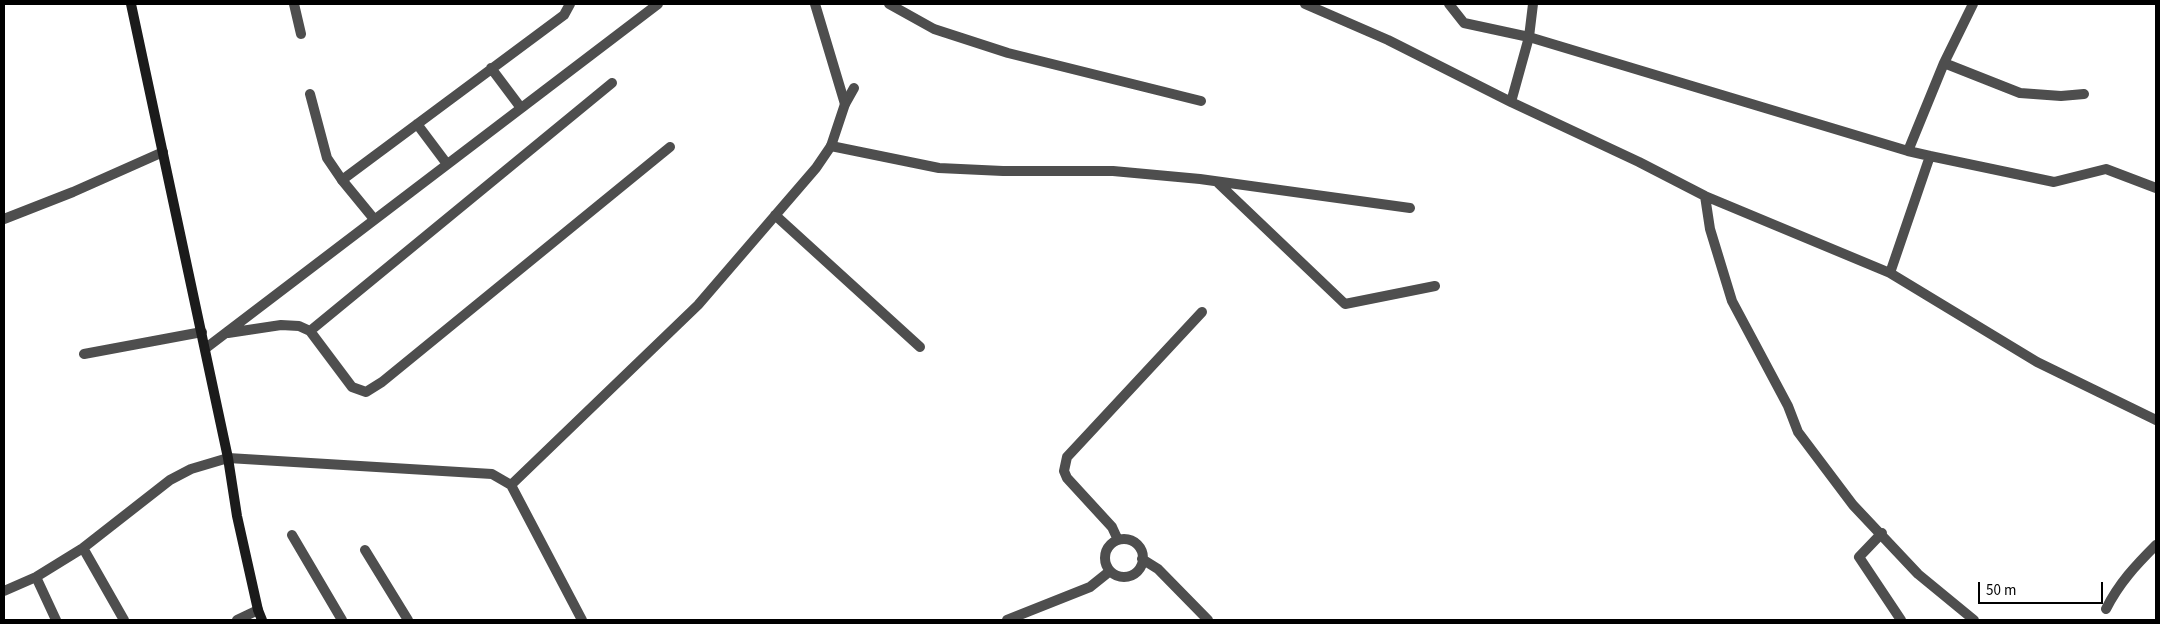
<!DOCTYPE html>
<style>
body{margin:0}
#map{position:relative;width:2160px;height:624px;overflow:hidden;background:#fff;font-family:"Source Sans 3",sans-serif}
canvas{display:block}
.frame{position:absolute;inset:0;border:5px solid #000;pointer-events:none}
.scale{position:absolute;left:1978px;top:582px;width:125px;height:22px;box-sizing:border-box;border:2px solid #000;border-top:0;padding-left:6px;font-size:15px;line-height:18px;white-space:nowrap;color:#000;-webkit-text-stroke:4px #fff;paint-order:stroke}
</style>
<div id="map">
<canvas width="2160" height="624"></canvas>
<div class="frame"></div>
<div class="scale">50 m</div>
</div>
<script>
const g = document.querySelector('canvas').getContext('2d');
g.lineJoin = 'round';
function stroke(path, color, width, dash) {
  g.strokeStyle = color;
  g.lineWidth = width;
  g.lineCap = dash ? 'butt' : 'round';
  g.setLineDash(dash || []);
  g.stroke(path);
}
stroke(new Path2D(`
 M294,4L301,34
 M889,4L934,29L1008,53L1201,101
 M310,94L327,158L342,180L374,219
 M775,215L920,347
 M4,219L73,192L163,152
 M84,354L202,332
 M228,458L492,474L511,485L582,620
 M511,485L698,305L816,168L831,146L845,104L854,88
 M1105 558a19 19 0 1 1 38 0a19 19 0 1 1-38 0Z
 M1118,540L1112,527L1067,478L1064,471L1067,457L1202,312
 M1142,559L1158,569L1208,620
 M1007,620L1090,587L1110,571`), '#4e4e4e', 10);
stroke(new Path2D(`
 M815,4L845,104
 M1305,4L1388,40L1511,102
 M1449,4L1464,23L1529,37L1511,102L1639,162L1705,196L1890,273
 M1533,4L1529,37L1908,151L1944,63L1973,4
 M1944,63L2020,93L2061,96L2084,94
 M491,68L521,108
 M417,124L447,164
 M831,146L939,168L1003,171H1113L1200,179L1410,208
 M1908,151L1930,156L1890,273L2037,362L2156,420
 M1930,156L2054,182L2106,169L2156,188
 M342,180L564,15L570,4
 M1217,182L1345,304L1435,286
 M1705,196L1710,229L1732,301L1788,406L1798,432L1853,505L1918,574L1974,620
 M310,331L612,83
 M228,333L281,325L299,326L310,331L352,387L366,392L382,382L670,147
 M206,348L658,4
 M1882,533L1859,557L1901,620
 M292,535L342,620
 M83,548L124,620
 M365,550L408,620
 M36,577L56,620
 M4,591L36,577L83,548L170,480L191,469L228,458
 M2106,609C2119,583 2136,565 2156,545
 M237,620L258,610`), '#4e4e4e', 10);
stroke(new Path2D(`
 M131,4L228,458L237,516L258,610L262,620`), '#1b1b1b', 10);
</script>
